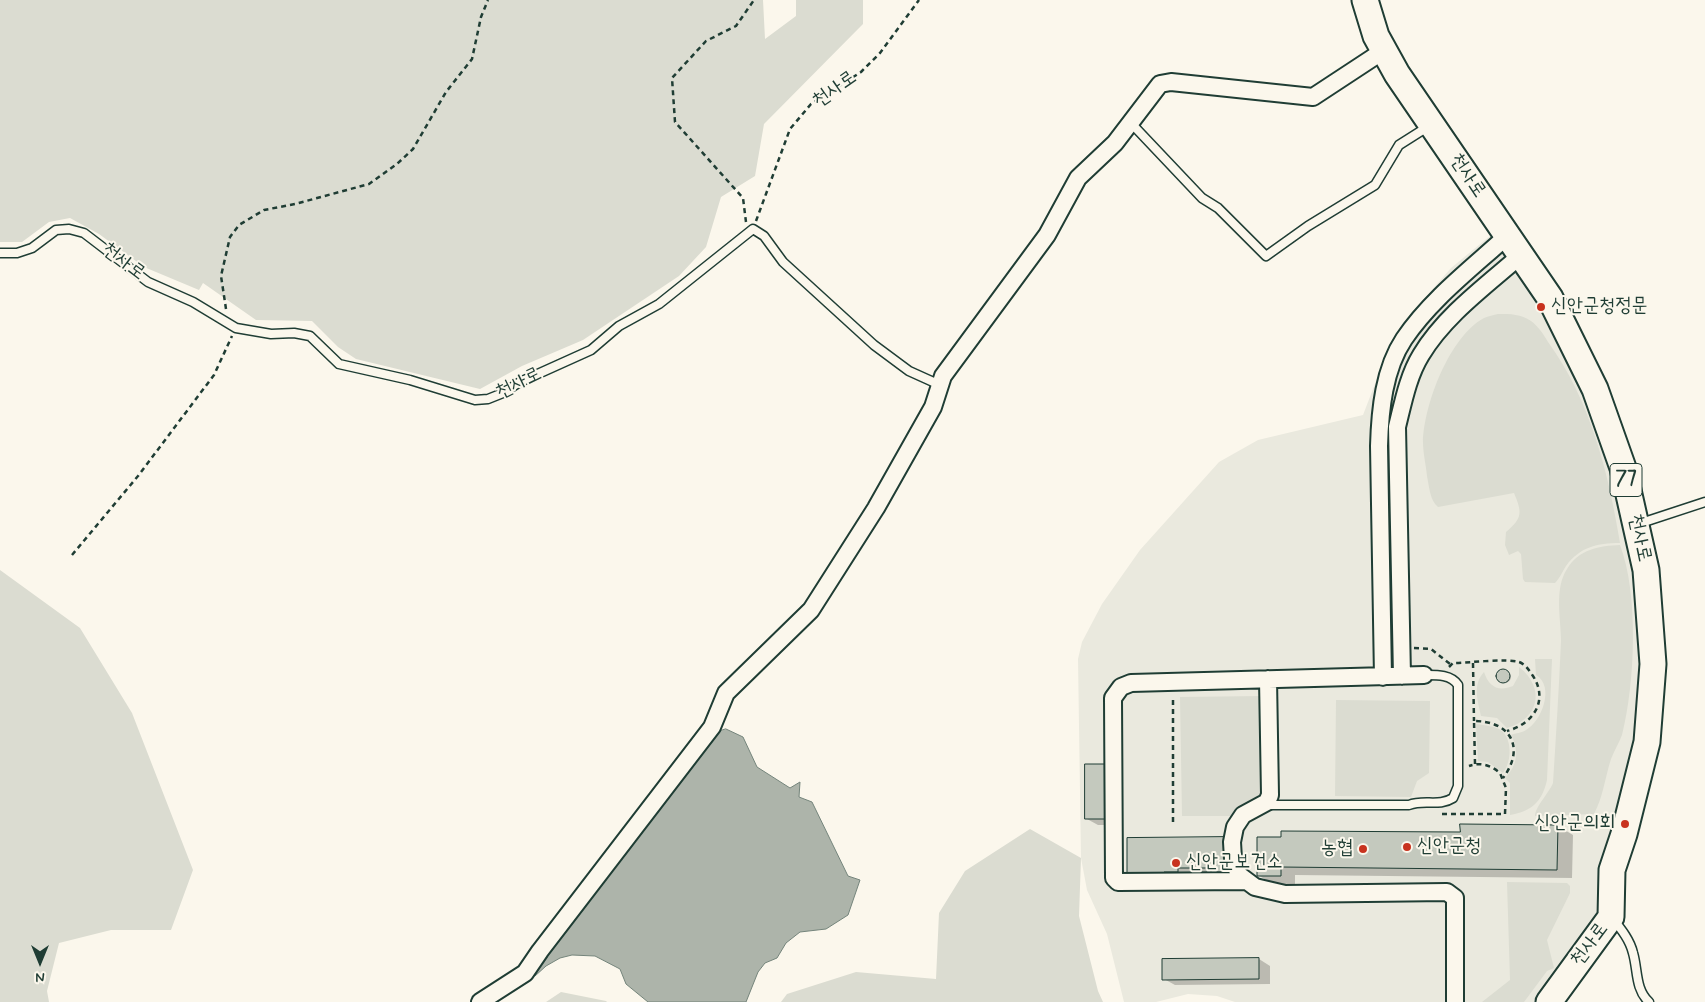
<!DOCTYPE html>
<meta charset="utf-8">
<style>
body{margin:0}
#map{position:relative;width:1705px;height:1002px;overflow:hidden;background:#fbf7ec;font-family:Mynerve,sans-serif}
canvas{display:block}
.north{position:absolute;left:15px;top:937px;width:50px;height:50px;-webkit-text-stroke:4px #fbf7ec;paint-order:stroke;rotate:180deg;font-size:14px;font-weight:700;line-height:20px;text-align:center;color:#1f3d34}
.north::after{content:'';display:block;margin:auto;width:18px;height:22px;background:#1f3d34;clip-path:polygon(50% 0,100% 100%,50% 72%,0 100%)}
</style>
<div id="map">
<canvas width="1705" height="1002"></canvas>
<div class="north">N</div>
</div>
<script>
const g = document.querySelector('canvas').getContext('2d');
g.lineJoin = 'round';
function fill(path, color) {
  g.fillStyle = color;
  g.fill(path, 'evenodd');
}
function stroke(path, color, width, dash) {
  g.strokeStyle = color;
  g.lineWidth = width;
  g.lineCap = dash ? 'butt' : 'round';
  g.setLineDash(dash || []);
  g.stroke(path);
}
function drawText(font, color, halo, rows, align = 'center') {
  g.font = font + ' Mynerve,"Poor Story",sans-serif';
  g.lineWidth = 4;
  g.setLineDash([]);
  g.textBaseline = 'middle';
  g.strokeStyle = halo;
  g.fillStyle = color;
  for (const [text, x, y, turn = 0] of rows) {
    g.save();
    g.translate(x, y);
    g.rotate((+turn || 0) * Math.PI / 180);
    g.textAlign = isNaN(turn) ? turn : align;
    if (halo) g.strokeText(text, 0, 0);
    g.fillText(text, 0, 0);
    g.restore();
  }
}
fill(new Path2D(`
 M1496,231L1521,268L1594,405L1629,526L1644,666L1637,743L1604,914L1538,1002H1235L1217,996L1188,994L1156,1002H1124L1107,934L1087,890L1081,858L1078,659L1082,642L1102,604L1140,550L1219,462L1258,440L1363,415L1388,350L1406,320L1451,268Z`), '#eae9de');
fill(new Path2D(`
 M0,0H763L765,39L796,16V0H863V24L764,124L755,176L721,197L706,247L679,276L583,340L522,366L480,389L356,359L338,347L312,321L256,320L203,283L199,290L144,267L99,234L70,218L49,222L22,242H0Z
 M1498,314C1511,314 1521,314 1531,321C1538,326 1544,335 1548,342C1590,399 1609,474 1620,543C1597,543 1580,547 1566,566C1562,572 1560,578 1555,583L1525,582L1523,579L1521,554L1518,551L1509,555L1505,545L1506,532C1523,518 1522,512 1514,493L1438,507C1430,501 1429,486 1427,476C1426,465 1423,453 1423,442C1424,405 1449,337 1484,318C1488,316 1494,315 1498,314Z
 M1620,545C1639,594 1635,684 1622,735C1619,743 1614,751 1611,759C1605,778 1603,797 1594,814L1535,816C1535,807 1549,793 1553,783C1556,735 1559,688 1561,641C1561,618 1554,589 1567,569C1579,549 1599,546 1620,545Z
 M0,570L80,628L132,713L193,870L171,930H111L59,943L47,991L49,1002H0Z
 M1535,659H1552L1547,780C1542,802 1532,811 1510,815V783L1505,778C1518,765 1519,750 1511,735C1516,733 1522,733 1526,730C1542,721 1555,686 1536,675Z
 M1519,667C1546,688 1539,719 1507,728L1497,718L1481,716C1478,701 1472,685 1484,672C1489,687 1498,692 1513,686L1519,675Z
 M1262,696L1263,795L1234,816H1182L1180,697Z
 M1336,700L1430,701L1429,773L1417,781L1411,797L1335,796Z
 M1476,724C1483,725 1492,726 1499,729C1513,737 1512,762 1503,773L1488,762L1478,761Z
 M1030,829L1081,858L1079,916L1098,991L1103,1002H781L787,994L856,972L936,979L939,913L965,871Z
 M1507,882L1567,883L1570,886V893L1547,940L1554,968L1547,971L1524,1002H1482L1510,980Z
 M561,992L606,1001L607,1002H546Z`), '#dbdcd1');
const water = new Path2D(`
 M726,729L743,737L757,767L790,788L800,782L799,797L812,802L848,876L860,880L848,915L826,929L800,932L786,943L777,958L765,963L758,972L746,1002H648L626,984L620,969L595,956L572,955L560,958L546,966L535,976L545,955L714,733Z`);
fill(water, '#adb4aa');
stroke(water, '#74847b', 1);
fill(new Path2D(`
 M1499 677a6 6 0 1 1 12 0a6 6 0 1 1-12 0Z
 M1086,765L1118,825H1098L1087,819Z
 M1558,826L1573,835L1572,878L1295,875V884H1273L1258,875V838L1461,834Z
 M1224,838L1240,887L1128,876Z
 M1259,959L1270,966V984L1175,985L1164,979Z`), '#0003');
const building = new Path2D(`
 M1496 676a7 7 0 1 1 14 0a7 7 0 1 1-14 0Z
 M1085,764H1106L1107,819H1085Z
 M1460,824L1558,825L1557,870L1281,867V876H1257V837H1281V831L1460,832Z
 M1225,837V879H1211V868H1178V872H1164V876H1127V838Z
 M1259,958V979L1162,980V959Z`);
fill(building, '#c4c9be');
stroke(building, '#1f3d34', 1);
const service = new Path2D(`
 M1130,122L1202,198L1218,208L1266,256L1308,226L1375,185L1399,145L1429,126
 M0,253H17L32,248L56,230L69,229L84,233L148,282L193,302L236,328L271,334L294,333L310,336L339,364L410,380L475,400L488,399L503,393L520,382L591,350L619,326L659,304L753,229L764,236L783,262L874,345L909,371L940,385
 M1638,524L1705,502
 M1266,805H1409C1424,799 1439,807 1453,798L1458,786V685C1451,674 1435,675 1424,675
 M1613,919C1621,929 1630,940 1633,953C1638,970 1635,989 1649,1002`);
const minor = new Path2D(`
 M1402,676L1397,427C1403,403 1408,376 1421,355C1445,315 1487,285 1521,255
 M1383,677L1379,446C1380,410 1384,369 1404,339C1431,299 1472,268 1507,236
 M1268,679L1270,795L1267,802L1243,815L1235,827L1232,842L1233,859L1239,875L1255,887L1285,894L1447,892L1455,898V1002
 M1246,881L1118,882L1114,878L1113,698L1121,687L1131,683L1424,675
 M480,1002L525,973L540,951L712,727L726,693L811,610L876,508L933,407L943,376L1047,235L1078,178L1115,143L1160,84L1171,82L1313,97L1383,51`);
const primary = new Path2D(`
 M1365,0L1376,36L1397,74L1550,298L1595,389L1623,468L1646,570L1653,664L1647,742L1624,834L1612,870L1611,917L1549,1002`);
stroke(service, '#1f3d34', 11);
stroke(minor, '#1f3d34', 20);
stroke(primary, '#1f3d34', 29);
stroke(new Path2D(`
 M756,221L790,129L811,104L861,72L880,53L919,0
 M746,222L743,198L675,122L672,78L706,41L736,26L754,0
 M226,309L221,276L230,237L239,225L264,210L295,204L369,184L397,164L413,149L446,92L472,59L481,17L488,0
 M72,555L138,476L214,375L232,336
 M1414,648L1431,649L1450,664
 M1473,663L1474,721
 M1449,667L1453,663C1469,663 1505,658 1519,662C1525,664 1529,670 1533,676C1549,701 1533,724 1507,731
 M1475,764L1474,721C1510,721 1526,747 1503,778
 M1442,814H1505L1506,788L1500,773C1491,765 1480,762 1469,766
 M1173,822V696`), '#1f3d34', 2.5, [5, 4]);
stroke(service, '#fbf7ec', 8);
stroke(minor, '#fbf7ec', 16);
stroke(primary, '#fbf7ec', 25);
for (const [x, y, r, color] of [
 [1541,307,5,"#c8321e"],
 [1625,824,5,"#c8321e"],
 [1407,847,5,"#c8321e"],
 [1363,849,5,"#c8321e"],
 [1176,863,5,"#c8321e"]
]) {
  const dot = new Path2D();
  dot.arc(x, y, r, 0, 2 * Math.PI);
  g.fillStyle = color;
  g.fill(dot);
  stroke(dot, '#fbf7ec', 2);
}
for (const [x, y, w] of [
 [1626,480,32]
]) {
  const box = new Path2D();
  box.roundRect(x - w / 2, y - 16.5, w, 33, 4);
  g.fillStyle = '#fbf7ec';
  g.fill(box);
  stroke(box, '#1f3d34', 1);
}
drawText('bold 19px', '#1f3d34', null, [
 ["77",1626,480]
]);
drawText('20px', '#1f3d34', '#fbf7ec', [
 ["천사로",835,90,-35],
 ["천사로",1467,176,56],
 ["천사로",123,262,37],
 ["천사로",519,384,-26],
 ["천사로",1639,538,78],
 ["천사로",1590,945,-53]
]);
drawText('20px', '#1f3d34', '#fbf7ec', [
 ["신안군청정문",1551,307],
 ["신안군의회",1615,824,"right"],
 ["신안군청",1417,847],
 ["농협",1353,849,"right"],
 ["신안군보건소",1186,863]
], 'left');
</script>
